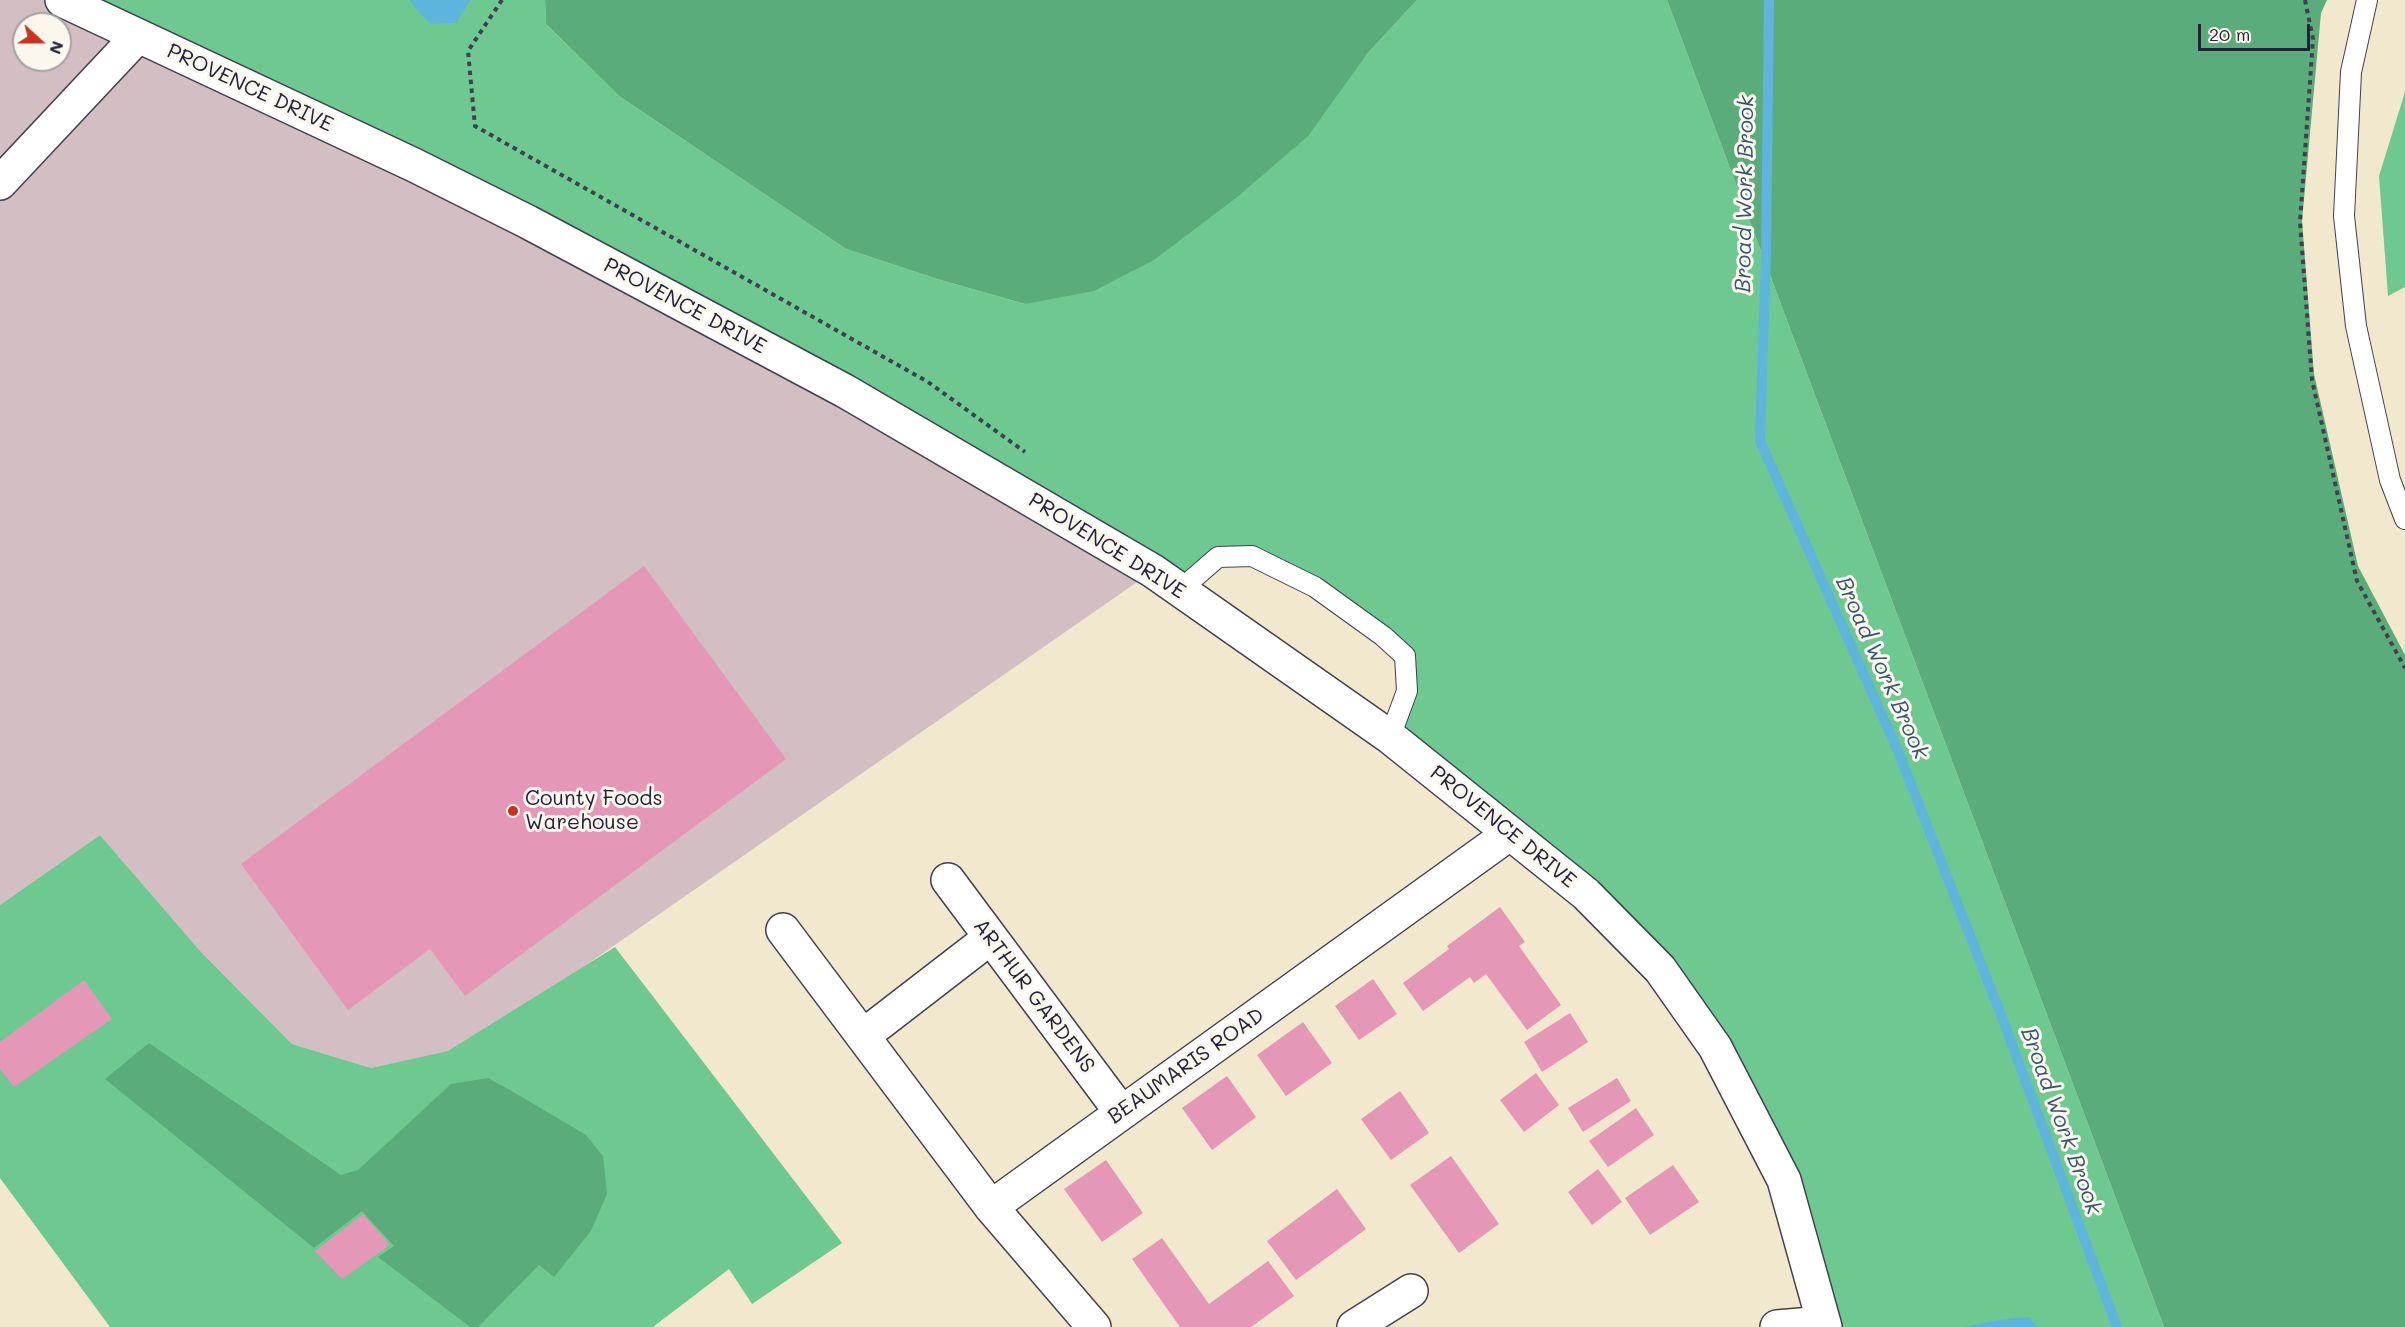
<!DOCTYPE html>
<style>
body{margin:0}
#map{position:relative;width:2405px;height:1327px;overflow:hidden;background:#f2e8ce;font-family:Mali,sans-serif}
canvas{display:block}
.north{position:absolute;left:12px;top:12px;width:60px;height:60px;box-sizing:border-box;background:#fbf7ec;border:2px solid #a4a2a5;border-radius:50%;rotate:111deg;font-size:16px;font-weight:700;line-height:24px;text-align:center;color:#22223b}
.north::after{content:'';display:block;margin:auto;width:21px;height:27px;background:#c8321e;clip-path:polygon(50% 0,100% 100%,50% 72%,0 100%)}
.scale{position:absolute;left:2198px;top:24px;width:112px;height:27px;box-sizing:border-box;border:3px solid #22223b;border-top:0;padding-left:8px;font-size:18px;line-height:21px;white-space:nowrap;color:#22223b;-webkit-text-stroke:4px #fbf7ec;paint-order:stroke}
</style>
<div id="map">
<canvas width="2405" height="1327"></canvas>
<div class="north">N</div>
<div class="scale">20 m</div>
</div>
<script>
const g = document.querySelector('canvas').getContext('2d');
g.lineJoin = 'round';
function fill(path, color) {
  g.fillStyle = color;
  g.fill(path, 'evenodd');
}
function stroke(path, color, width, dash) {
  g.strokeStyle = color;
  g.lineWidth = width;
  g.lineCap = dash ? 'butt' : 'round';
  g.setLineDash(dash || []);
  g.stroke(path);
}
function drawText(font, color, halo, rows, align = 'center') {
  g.font = font + ' Mali,sans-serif';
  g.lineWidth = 6;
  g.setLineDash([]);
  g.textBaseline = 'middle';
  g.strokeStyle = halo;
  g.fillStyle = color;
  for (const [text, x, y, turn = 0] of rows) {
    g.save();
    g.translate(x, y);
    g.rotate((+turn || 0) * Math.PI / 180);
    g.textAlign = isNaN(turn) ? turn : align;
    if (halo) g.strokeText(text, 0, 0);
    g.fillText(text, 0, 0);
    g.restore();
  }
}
fill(new Path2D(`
 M0,0H62L414,165L1153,571L576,972L448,1052L371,1068L292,1044L202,953L100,835L0,905ZM24,24H60V60H24Z`), '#d2bec3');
fill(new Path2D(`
 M62,0H545L546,24L619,96L846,249L937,279L1025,304L1367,54L1417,0H1667L2164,1327H1825L1784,1180L1660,969L1390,737L1405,656L1252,556L1218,557L1180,590L845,391Z
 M2405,92V287L2388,296L2379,176Z
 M100,835L202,953L292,1044L371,1068L448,1051L615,947L842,1243L752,1304L729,1269L653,1327H110L0,1178V905Z`), '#6ec990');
fill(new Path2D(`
 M545,0H1417L1367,54L1308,136L1236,198L1154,260L1094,291L1025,304L937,279L846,249L619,96L546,24Z
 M1667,0H2327L2321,13L2302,221L2314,374L2358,566L2405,655V1327H2164Z
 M149,1043L341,1175L358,1170L451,1084L488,1078L510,1090L586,1135L603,1156L607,1194L591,1231L554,1277L539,1265L478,1327H470L378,1257L394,1246L362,1211L314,1248L105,1079Z`), '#5aad7a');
fill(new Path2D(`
 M409,0H469L470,1L456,23L430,24Z
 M2029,1317L2038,1327H1965L1998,1320Z`), '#5eb5db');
stroke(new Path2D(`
 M1769,0L1766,255L1760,441L1898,751L2003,1020L2117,1327`), '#5eb5db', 10);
fill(new Path2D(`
 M644,566L786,759L465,996L430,949L348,1010L241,864Z
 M1500,907L1525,942L1519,946L1561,1005L1527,1030L1486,974L1474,983L1470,977L1423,1011L1403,983L1449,949L1447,946Z
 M1373,979L1397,1014L1359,1040L1335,1006Z
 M84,980L112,1019L14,1087L0,1069V1042Z
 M1570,1013L1588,1042L1542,1072L1524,1042Z
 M1303,1022L1332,1063L1286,1096L1257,1055Z
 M1536,1073L1559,1105L1524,1132L1500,1100Z
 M1227,1076L1256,1117L1212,1150L1182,1108Z
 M1617,1078L1631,1101L1583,1132L1568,1108Z
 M1400,1091L1429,1133L1391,1160L1361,1119Z
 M1636,1108L1654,1135L1608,1167L1589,1141Z
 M1451,1156L1499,1224L1459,1253L1410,1185Z
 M1106,1160L1143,1213L1102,1242L1064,1189Z
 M1673,1165L1699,1202L1650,1235L1625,1198Z
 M1598,1169L1622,1202L1592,1225L1568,1192Z
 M1337,1189L1366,1229L1296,1280L1267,1241Z
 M363,1214L390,1245L342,1279L315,1251Z
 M1162,1238L1209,1304L1268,1261L1294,1296L1251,1327H1180L1132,1259Z`), '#e597b7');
const service = new Path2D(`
 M2367,0L2351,72L2344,216L2356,326L2390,480L2405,519
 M1180,590L1218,557L1252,556L1315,587L1383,636L1405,656L1407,691L1390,737`);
const minor = new Path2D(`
 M62,0L414,165L528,222L845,391L1153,571L1390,737L1586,894L1660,969L1715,1047L1784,1180L1825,1327
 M0,183L138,36
 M948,880L1121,1112
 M783,930L991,1207
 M863,1036L990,938
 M1094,1327L991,1207L1509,834
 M1354,1327L1411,1291
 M1777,1327L1824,1323`);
stroke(service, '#414051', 22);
stroke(minor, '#414051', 36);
stroke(new Path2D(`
 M502,0L468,51L475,126L928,382L1025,452
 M2305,0L2313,39L2300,222L2312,380L2357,581L2405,668`), '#414051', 4, [4.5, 4.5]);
stroke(service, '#fff', 20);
stroke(minor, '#fff', 33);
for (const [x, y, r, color] of [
 [513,811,6,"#c8321e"]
]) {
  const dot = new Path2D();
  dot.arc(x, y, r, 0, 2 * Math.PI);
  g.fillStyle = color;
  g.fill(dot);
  stroke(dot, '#fbf7ec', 2);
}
drawText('21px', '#22223b', '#fbf7ec', [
 ["PROVENCE DRIVE",250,88,25],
 ["PROVENCE DRIVE",685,306,28],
 ["PROVENCE DRIVE",1107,546,32],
 ["PROVENCE DRIVE",1503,827,39],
 ["ARTHUR GARDENS",1034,996,53],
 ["BEAUMARIS ROAD",1186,1066,-35]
]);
drawText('21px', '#22223b', '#fbf7ec', [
 ["County Foods",525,799],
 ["Warehouse",525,823]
], 'left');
drawText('italic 22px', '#375573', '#fbf7ec', [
 ["Broad Work Brook",1745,194,-89],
 ["Broad Work Brook",1882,668,66],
 ["Broad Work Brook",2061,1121,70]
]);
</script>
